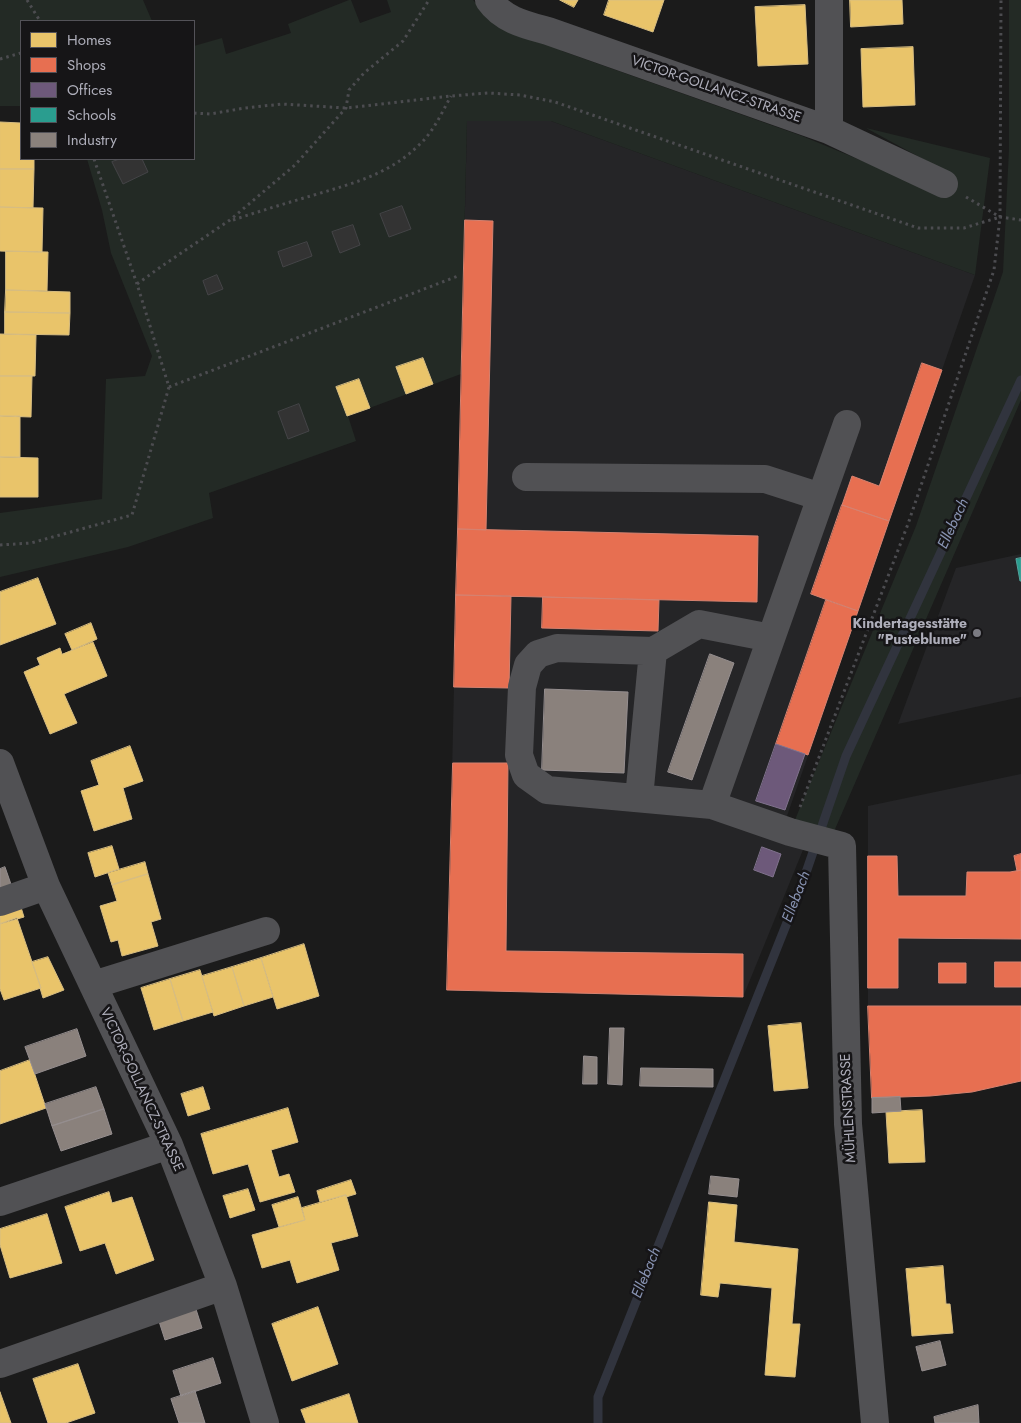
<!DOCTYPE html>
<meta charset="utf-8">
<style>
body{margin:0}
#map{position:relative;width:1021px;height:1423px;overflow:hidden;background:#1b1b1b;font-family:Jost,sans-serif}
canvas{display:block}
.legend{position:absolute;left:20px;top:20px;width:175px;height:140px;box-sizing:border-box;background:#161517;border:1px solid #535258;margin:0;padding:6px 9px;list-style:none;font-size:15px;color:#aeaeba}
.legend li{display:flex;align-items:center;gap:10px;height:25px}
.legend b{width:25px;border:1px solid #535258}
</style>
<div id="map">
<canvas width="1021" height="1423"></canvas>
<ul class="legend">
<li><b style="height:14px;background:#e9c46a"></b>Homes</li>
<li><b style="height:14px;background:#e76f51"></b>Shops</li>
<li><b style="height:14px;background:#6d597a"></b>Offices</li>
<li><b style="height:14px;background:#2a9d8f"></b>Schools</li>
<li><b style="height:14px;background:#8a817c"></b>Industry</li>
</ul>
</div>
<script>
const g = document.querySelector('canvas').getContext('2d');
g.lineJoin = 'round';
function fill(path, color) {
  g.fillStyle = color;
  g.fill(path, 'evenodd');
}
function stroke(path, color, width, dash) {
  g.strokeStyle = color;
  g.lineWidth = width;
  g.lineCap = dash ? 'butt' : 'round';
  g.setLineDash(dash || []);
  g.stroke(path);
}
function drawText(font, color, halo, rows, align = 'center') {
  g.font = font + ' Jost,sans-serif';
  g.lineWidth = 5;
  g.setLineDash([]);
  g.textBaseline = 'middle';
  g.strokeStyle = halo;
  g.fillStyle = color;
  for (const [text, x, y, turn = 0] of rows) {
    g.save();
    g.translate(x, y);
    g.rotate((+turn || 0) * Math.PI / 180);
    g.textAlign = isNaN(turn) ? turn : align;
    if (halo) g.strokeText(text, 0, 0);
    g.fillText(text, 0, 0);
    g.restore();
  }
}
fill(new Path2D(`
 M467,121H551L975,275L779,839L805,845L743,997L447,990Z
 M1021,554V697L898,724L956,568Z
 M1021,774V1081L972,1092L930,1096L872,1098L868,1006V806Z`), '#252527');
fill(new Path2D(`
 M0,0H143L152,21H21V106H0Z
 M349,0H351L360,23L391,12L387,0H473L486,14L560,47L562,51L802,136L940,193L956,177L866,128L990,158L975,275L551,121H467L461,374L348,416L356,441L209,493L213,518L128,547L0,577V513L102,499L106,379L145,376L152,356L111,253L102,210L87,159H194V46L222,38L226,54L291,33L288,24Z
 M1009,0H1021V400L829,843L790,832L916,526L1003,272L1009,149Z`), '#232a25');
const homes = new Path2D(`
 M560,0H578L574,7Z
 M609,0H664L653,32L604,15Z
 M850,0H902L903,24L851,27Z
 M805,5L808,64L758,66L755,7Z
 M913,47L915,105L863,107L861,49Z
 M0,122L21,123V159H34V169H0Z
 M0,169H34L33,208L0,207Z
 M0,207L43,208L42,252L0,251Z
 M6,251L48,252L47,291L6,290Z
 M6,290L70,292V313L5,312Z
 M5,312L70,313L69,335L5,334Z
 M0,334L36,335L35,376H0Z
 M423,358L433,384L406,394L396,367Z
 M0,376H32L31,417L0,416Z
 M359,379L370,408L347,416L336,387Z
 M0,416H20V457H0Z
 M0,457L38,458V497H0Z
 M38,578L56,624L0,645V592Z
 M91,623L97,639L72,650L65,634Z
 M93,642L107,676L64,694L77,723L50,734L24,672L40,665L37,658L60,648L62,654Z
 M130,746L143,781L123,788L132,819L94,831L81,791L99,785L91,761Z
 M112,846L119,869L95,877L88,853Z
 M145,862L148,874L112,885L108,873Z
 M148,874L161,919L151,922L158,946L122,956L118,940L111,942L100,906L117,901L112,885Z
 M20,904L24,917L0,924V911Z
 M17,918L41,988L4,1000L0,989V924Z
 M304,944L319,996L277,1009L261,958Z
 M48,957L64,990L43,998L40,988H41L32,962Z
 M261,958L273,997L244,1006L232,967Z
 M232,967L244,1006L214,1016L202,976Z
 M200,970L213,1012L183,1021L170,979Z
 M170,979L183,1021L154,1030L141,988Z
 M801,1023L808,1088L774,1091L768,1026Z
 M30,1060L46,1108L0,1124V1071Z
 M203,1087L210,1109L188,1116L181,1094Z
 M288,1108L298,1142L271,1150L279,1177L289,1174L295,1192L260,1202L248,1164L213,1174L201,1134Z
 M922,1110L925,1162L889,1163L886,1112Z
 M351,1180L356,1194L346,1197V1195L320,1202L317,1191Z
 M248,1189L255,1210L230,1218L223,1196Z
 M109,1192L112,1203L132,1197L154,1260L116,1274L105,1243L80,1251L65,1207Z
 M346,1195L358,1236L331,1243L339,1270L297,1283L290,1260L262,1268L252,1235L305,1220L302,1208Z
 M298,1197L305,1220L279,1227L272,1205Z
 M709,1202L737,1205L734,1242L798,1249L792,1324H800L795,1377L765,1375L772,1288L720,1283L718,1297L701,1295Z
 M47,1214L62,1263L10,1278L0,1245V1229Z
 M943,1266L946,1304H950L953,1333L912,1336L906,1269Z
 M318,1307L338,1364L292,1381L272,1324Z
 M78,1364L95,1413L66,1423H48L33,1379Z
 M0,1392L11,1423H0Z
 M349,1394L358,1423H306L301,1410Z`);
fill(homes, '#e9c46a');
stroke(homes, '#d7bd82', 1);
const shops = new Path2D(`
 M465,220L493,221L486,530L458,529Z
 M922,363L942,370L889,521L842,505L852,476L879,486Z
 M842,505L889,521L858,611L811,594Z
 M458,529L758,536L757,602L456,595Z
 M456,595L511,596L509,688L454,687Z
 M543,597L659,600L658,631L542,628Z
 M826,600L858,611L808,755L776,744Z
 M453,763H508L506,951L743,954V997L447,990Z
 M1021,854V870L1017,871L1014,856Z
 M868,856H897L898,896H966L967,872H1010L1021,870V939L898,938V988H868Z
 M995,962H1021V987H995Z
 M939,963H966V983H939Z
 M868,1006H1021V1081L972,1092L930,1096L872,1098Z`);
fill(shops, '#e76f51');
stroke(shops, '#d68270', 1);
const offices = new Path2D(`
 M776,744L805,754L785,810L756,801Z
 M762,847L781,854L773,877L754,870Z`);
fill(offices, '#6d597a');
stroke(offices, '#80728d', 1);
const schools = new Path2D(`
 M1021,558V581H1020L1016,559Z`);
fill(schools, '#2a9d8f');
stroke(schools, '#52a29c', 1);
const industry = new Path2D(`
 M710,654L734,663L692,780L668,772Z
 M545,689L628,692L624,773L542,770Z
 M5,867L13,890L0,895V869Z
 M610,1028H624L622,1085L608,1084Z
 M77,1029L86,1056L35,1074L25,1047Z
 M584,1056L597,1057V1084H583Z
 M641,1068L713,1069V1087L640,1086Z
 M96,1087L104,1109L52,1126L45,1104Z
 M900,1097L901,1111L872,1113V1098Z
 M104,1109L112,1134L61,1151L52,1126Z
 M711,1176L739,1179L737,1197L709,1194Z
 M194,1303L202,1328L165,1340L157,1315Z
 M940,1341L946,1365L922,1371L916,1347Z
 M213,1358L221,1383L181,1396L173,1371Z
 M195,1391L205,1423H179L171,1399Z
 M978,1405L979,1423H935L934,1417Z`);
fill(industry, '#8a817c');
stroke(industry, '#958e8f', 1);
stroke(new Path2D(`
 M598,1423V1397L800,890L846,756L1021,380`), '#31343e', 9);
const building = new Path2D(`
 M120,159H142L148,172L123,184L112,162Z
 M402,206L411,229L389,237L380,214Z
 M353,225L360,245L340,253L332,232Z
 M307,242L312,256L283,267L278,252Z
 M217,275L223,289L208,295L203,281Z
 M299,404L309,431L288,439L278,412Z`);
fill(building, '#333');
stroke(building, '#444447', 1);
stroke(new Path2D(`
 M27,0L40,21
 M0,59L21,53
 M194,113L210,114L245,108L282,104L346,108L451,96L488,93L520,95L555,102L918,228H964L1000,217
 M94,159L137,284
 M966,197L1000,217L1021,220
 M233,220C260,211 287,203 314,195C354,183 390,174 420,144C434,131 442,112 451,96
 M169,387L458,276
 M0,545L31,543L132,515L169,387L137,284L162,266L230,220L295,165L346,108L349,90L364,73L403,41L429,0
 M800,807L908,524L994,270L1000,217L1001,0`), '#4c4c50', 3, [2.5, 4]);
stroke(new Path2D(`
 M489,0C503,20 526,25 548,31L829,130L944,184
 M829,0V130
 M847,424L712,805L790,832L842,846L848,1124L875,1423
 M526,477L765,479L821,497
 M0,763L46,886L169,1145L223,1286L265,1423
 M639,798L653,651
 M712,805L547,790L526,775L519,755L522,687L528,665L538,654L557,648L653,651L699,624L771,638
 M0,902L46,886
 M93,985L266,931
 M0,1202L169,1145
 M0,1364L223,1286`), '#515154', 28);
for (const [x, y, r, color] of [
 [977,633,5,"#7b7b82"]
]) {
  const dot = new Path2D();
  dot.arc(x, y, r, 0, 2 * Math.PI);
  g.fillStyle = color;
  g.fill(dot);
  stroke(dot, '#161517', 2);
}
drawText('14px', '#aeaeba', '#161517', [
 ["VICTOR-GOLLANCZ-STRASSE",716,90,19],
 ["VICTOR-GOLLANCZ-STRASSE",141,1090,65],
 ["MÜHLENSTRASSE",849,1108,-93]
]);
drawText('bold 14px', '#aeaeba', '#161517', [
 ["Kindertagesstätte",967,625],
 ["\"Pusteblume\"",967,641]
], 'right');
drawText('italic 15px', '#8893b2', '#161517', [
 ["Ellebach",954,524,-65],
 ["Ellebach",797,897,-69],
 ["Ellebach",647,1273,-68]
]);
</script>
